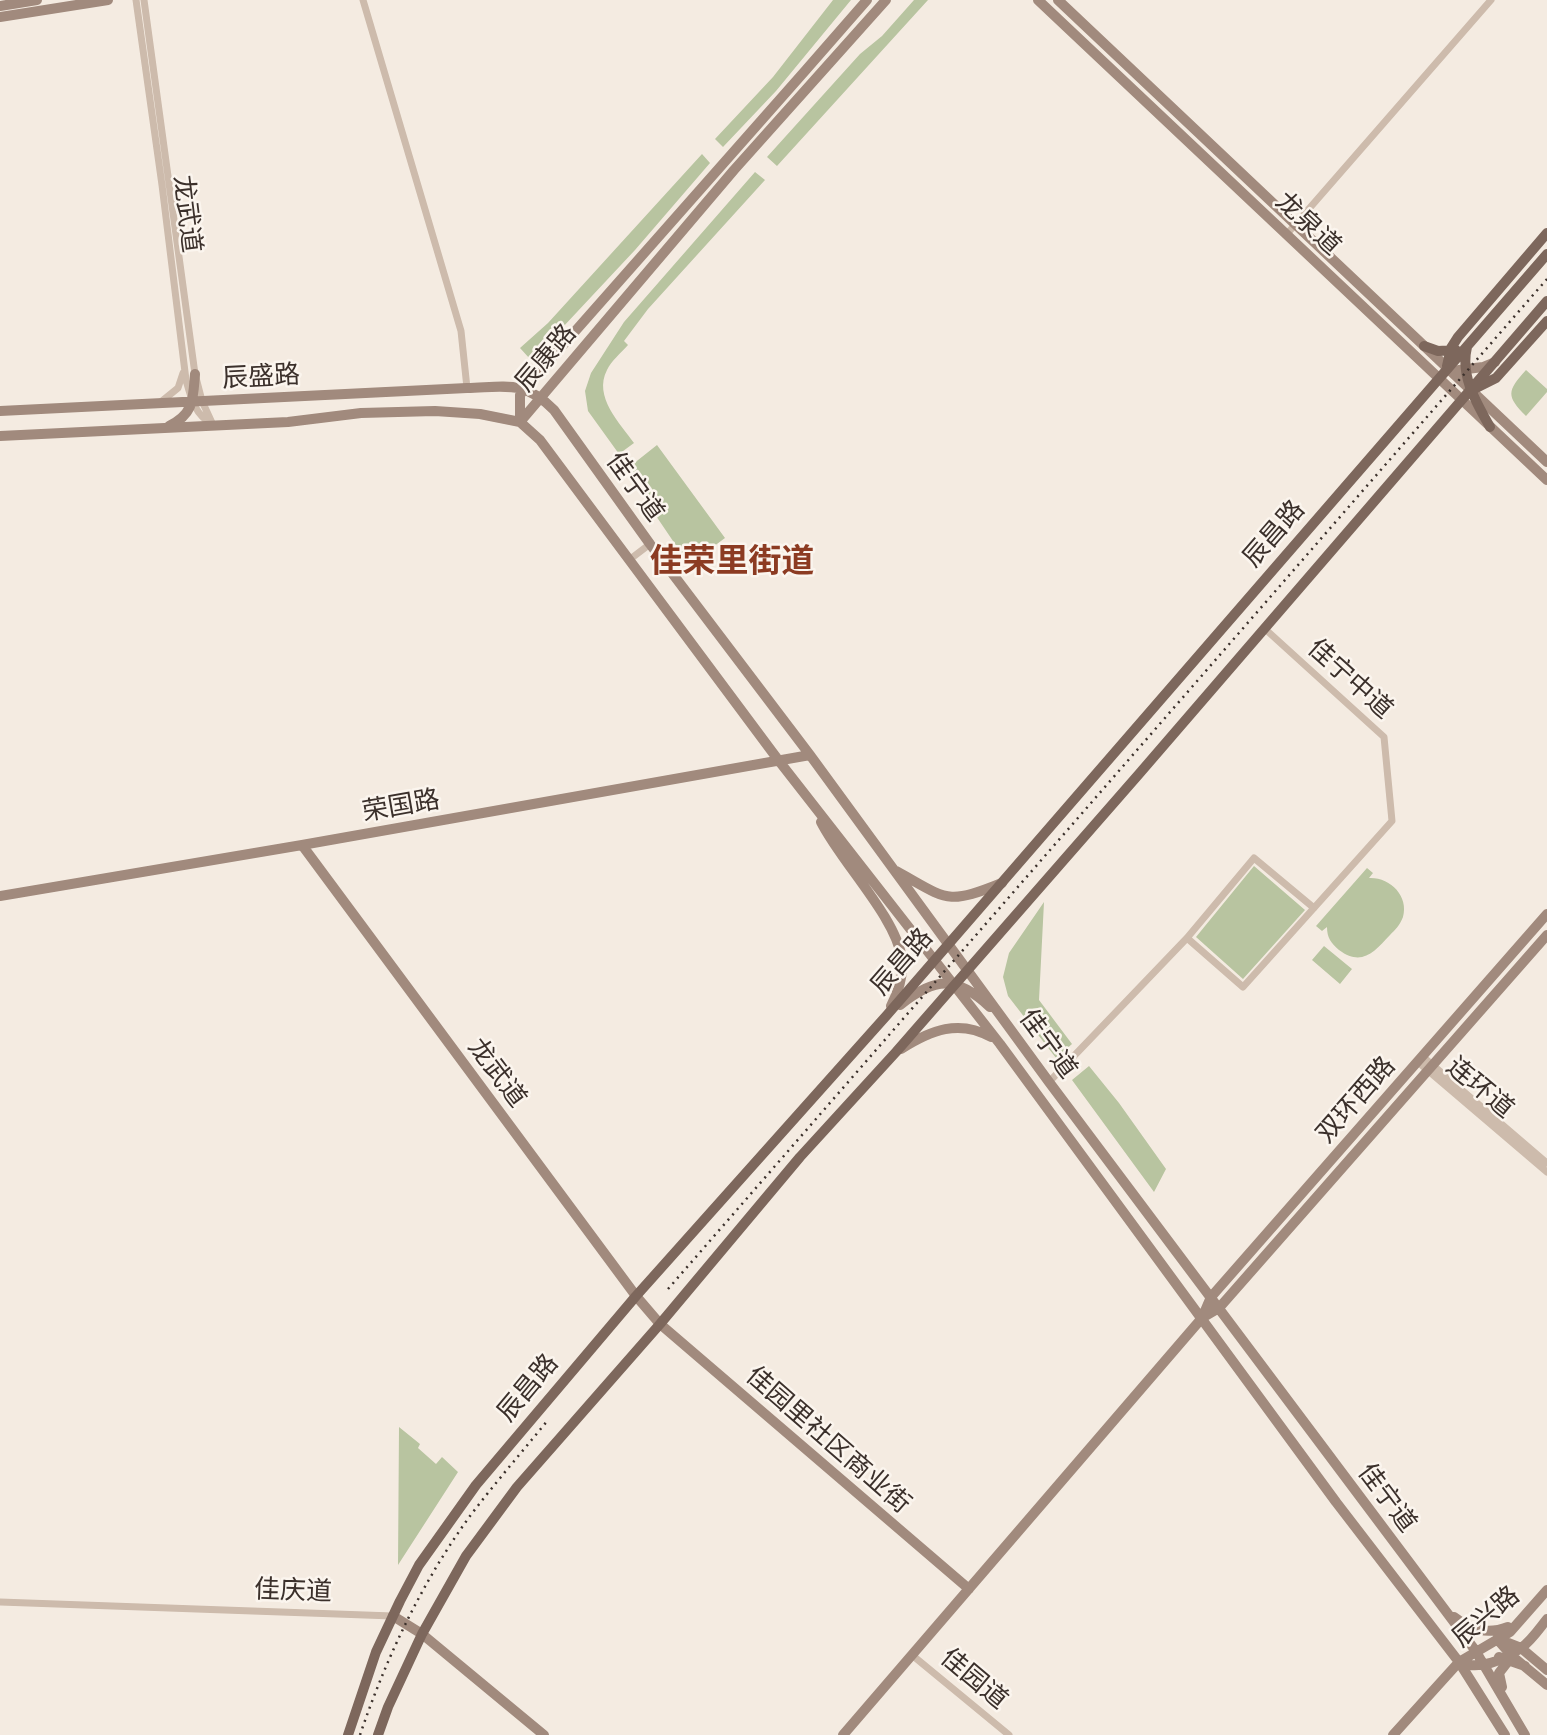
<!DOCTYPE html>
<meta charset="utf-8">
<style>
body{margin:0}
canvas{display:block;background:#f4ebe1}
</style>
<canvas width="1547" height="1735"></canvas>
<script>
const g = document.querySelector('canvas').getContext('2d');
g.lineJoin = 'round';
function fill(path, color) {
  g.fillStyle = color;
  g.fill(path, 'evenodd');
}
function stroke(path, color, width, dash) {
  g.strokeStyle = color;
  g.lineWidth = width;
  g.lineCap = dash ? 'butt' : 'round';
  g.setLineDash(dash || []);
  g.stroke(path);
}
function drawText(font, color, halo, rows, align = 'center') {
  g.font = font + ' "Alegreya Sans","Noto Sans SC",sans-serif';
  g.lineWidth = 5;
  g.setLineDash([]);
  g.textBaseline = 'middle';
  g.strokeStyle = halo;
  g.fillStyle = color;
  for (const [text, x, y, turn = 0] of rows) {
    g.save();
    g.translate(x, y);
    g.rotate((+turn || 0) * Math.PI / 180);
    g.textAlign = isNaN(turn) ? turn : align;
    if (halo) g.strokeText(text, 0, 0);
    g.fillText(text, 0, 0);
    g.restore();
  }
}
fill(new Path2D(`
 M833,0H851L776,91L723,147L715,139L773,77Z
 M914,0H928L777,166L767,157L860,54L882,36Z
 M702,154L710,163L635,250L548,343L530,359L520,348L548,323Z
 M755,172L765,180L648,309L624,341L628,345C621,353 611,361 607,370C593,397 620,423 634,443L619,454L588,411L585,391L591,373L624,322Z
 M1526,370L1547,389V392L1526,416C1506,396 1507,391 1526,370Z
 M657,445L725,538L702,555L707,562L694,572L652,510L628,468Z
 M1254,866L1305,910L1243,979L1196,937Z
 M1367,868L1373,873L1369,878C1390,877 1409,896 1403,917C1400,925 1395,930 1390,935C1374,952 1362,967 1339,950C1331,943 1327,938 1327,927L1322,931L1316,926Z
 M1044,902L1039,1000L1072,1044L1056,1058L1008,996L1003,977L1009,953Z
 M1324,946L1352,969L1340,984L1312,960Z
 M1089,1066L1119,1103L1166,1169L1154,1192L1072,1080Z
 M399,1427L420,1444L418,1448L436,1464L442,1457L458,1472L398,1565Z`), '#b8c4a0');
stroke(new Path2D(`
 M136,0L162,185L186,380C191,398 195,415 212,424
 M144,0L195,374L202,401L213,425
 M363,0L461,331L467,388
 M1287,234L1491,0
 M162,401L178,388L183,373
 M629,560L650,544
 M1187,938L1243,987L1392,821L1384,737L1264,628
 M1422,1056L1547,1163
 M1418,1062L1547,1172
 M1049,1082L1187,938L1254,858L1314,908
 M0,1602L393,1616
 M912,1655L1009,1735`), '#cdbbac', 7);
stroke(new Path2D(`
 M1038,0L1547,480
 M1058,0L1547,462
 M0,6L37,0
 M0,17L108,0
 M1459,370L1483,367L1495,362
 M0,411L467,388C506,387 525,380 554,410L650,544L810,755L1049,1082L1475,1650L1525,1735
 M520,422L734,170L886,0
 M520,422V395L525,388C639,258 754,130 867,0
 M169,426C194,414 193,399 195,374
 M0,436L288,422L361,413L435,411L480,414L520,422L540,440L779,761L1000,1044L1336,1502L1459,1662L1505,1735
 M821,822C841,862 896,917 902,959C904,974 898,992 891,1006
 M302,845L636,1296L660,1324L969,1589
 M896,871C947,899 945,906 1002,883
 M0,896L302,845L810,755
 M900,1005C935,977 956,975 990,1007
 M901,1049C931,1030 959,1019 991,1037
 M1202,1318L1211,1297L1547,914
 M393,1616L422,1634L544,1735
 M1454,1617C1471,1630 1487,1635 1508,1627
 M1497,1639L1512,1656L1547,1685
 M1498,1639L1521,1648L1547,1670
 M1499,1657L1525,1666
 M1459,1662C1478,1671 1504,1660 1521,1648C1531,1641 1539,1629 1547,1619
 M1502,1687L1499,1673L1513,1655
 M843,1735L1202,1318L1219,1308L1547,935
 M1393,1735L1459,1662L1510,1632L1547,1590`), '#a18a7d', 10);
stroke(new Path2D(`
 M1424,346L1438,351L1456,350
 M1467,347C1460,376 1476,402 1490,427
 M1447,366L1451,348L1458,337L1547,233
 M1474,389L1496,378L1547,321
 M348,1735L376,1652L400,1601L419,1565L476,1485L636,1296L887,1015L1547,254
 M378,1735L388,1707L422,1634L466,1556L517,1487L660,1324L800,1157L896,1052L1139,774L1547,301`), '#7d675c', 10);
stroke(new Path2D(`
 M668,1289L1547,279
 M360,1735C386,1658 422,1582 470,1516C495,1483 522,1452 548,1420`), '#3b302b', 2.5, [2, 5]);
drawText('26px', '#3b302b', '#fbf5ee', [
 ["龙武道",187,214,83],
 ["龙泉道",1308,224,43],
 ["辰康路",546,358,-50],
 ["辰盛路",261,377,-3],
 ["佳宁道",635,487,54],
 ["辰昌路",1274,534,-49],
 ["佳宁中道",1350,679,42],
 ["荣国路",401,806,-10],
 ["辰昌路",902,962,-49],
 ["佳宁道",1048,1044,54],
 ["龙武道",497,1073,53],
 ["连环道",1480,1088,40],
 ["双环西路",1356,1100,-49],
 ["辰昌路",528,1388,-50],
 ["佳园里社区商业街",828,1440,41],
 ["佳宁道",1387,1498,53],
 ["佳庆道",293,1591,2],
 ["辰兴路",1486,1617,-40],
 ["佳园道",974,1679,40]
]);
drawText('bold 33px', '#8c3b22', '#fbf5ee', [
 ["佳荣里街道",732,562]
]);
</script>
